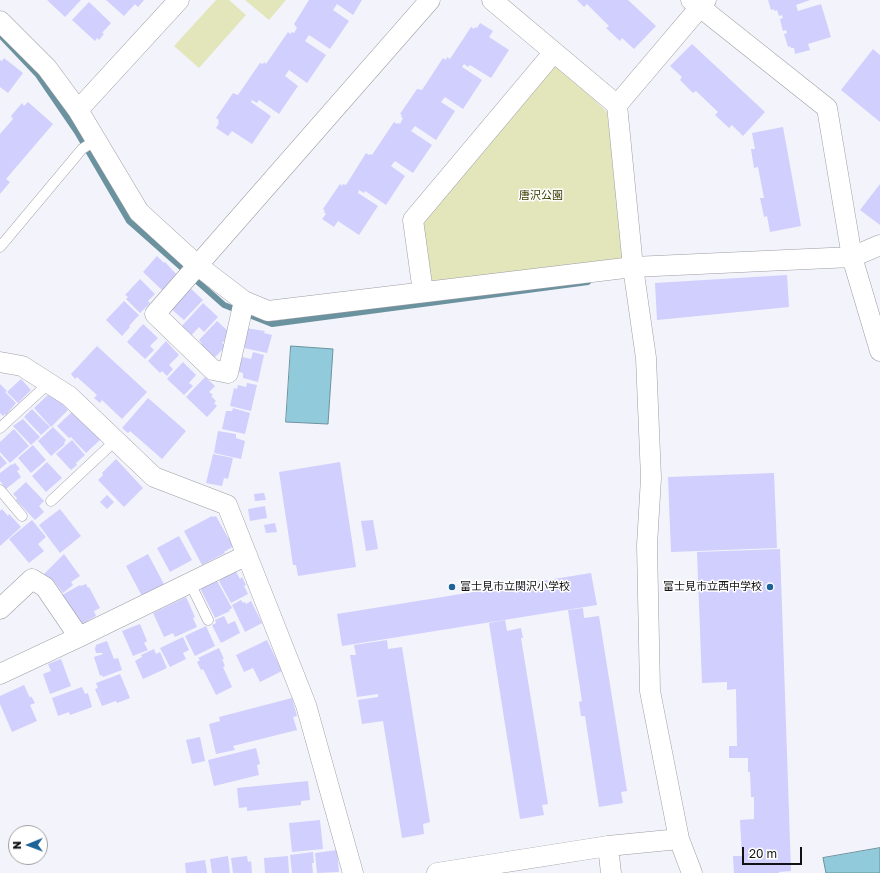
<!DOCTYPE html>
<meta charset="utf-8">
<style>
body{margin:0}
#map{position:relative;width:880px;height:873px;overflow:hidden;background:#f3f3fb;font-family:"Golos Text",sans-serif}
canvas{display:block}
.north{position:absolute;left:8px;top:825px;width:40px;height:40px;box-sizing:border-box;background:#fff;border:1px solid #a0a0a1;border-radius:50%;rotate:269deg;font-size:11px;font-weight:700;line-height:16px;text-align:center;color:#121215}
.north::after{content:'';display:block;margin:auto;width:14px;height:18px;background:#1e6398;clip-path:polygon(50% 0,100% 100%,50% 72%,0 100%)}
.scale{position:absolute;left:742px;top:847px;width:60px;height:18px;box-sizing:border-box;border:2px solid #121215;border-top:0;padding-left:5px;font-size:12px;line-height:14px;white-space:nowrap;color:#121215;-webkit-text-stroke:3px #fff;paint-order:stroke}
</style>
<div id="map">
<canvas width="880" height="873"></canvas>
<div class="north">N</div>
<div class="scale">20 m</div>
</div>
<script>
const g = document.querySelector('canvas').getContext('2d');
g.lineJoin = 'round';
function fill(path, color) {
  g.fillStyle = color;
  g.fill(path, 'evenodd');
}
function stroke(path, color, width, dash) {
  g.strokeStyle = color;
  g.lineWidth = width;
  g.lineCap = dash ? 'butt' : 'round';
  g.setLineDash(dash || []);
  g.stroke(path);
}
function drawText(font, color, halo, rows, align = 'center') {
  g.font = font + ' "Golos Text","Noto Sans JP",sans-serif';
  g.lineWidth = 3;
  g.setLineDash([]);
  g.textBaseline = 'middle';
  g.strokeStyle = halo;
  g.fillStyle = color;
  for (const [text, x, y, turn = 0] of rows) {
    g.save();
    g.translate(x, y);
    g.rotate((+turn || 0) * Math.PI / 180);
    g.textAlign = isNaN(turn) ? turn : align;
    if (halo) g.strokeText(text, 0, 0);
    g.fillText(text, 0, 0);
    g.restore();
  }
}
fill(new Path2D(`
 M216,0H229L246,15L199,68L174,46Z
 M245,0H286L269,20Z
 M559,66L607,112L625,255L618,262L431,286L423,221L550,68Z`), '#e3e6ba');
const water = new Path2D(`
 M291,346L333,349L328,424L286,422Z
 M880,848V873H826L823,858Z`);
fill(water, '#91cada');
stroke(water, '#6b939f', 1);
stroke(new Path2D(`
 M0,35L38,75L77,132L129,221L224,305L272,324L588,282`), '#6b939f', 6);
fill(new Path2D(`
 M47,0H81L65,17Z
 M106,0H144L138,7L135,4L124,16Z
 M309,0H362L353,15L337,4L333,10L349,21L330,49L309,35L305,41L326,55L307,83L289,70L285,76L298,86L279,114L259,100L257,103L252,100L251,102L271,116L252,144L232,131L228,136L216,128L219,123L218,122L219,120L216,118L233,93L238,95L260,63L263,64L264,62L266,64L288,32L290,34L292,32L294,33L297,28L294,24Z
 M577,0H628L656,26L634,49L622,38L620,41L606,28L609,26L587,4L584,7Z
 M768,0H810L796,5L798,11L821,4L831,37L808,44L810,50L795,54L794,48H791L790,46L788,47L784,34L787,33L786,30L783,31L780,19L783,18L782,15L779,16L777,10L774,11V9L771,10Z
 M89,2L111,23L102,33L104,34L99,40L97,38L95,41L72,20Z
 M480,23L493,31L489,37L509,50L491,78L470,65L468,67L464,64L462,67L482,80L463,109L445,97L441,102L455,111L436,140L415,126L411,131L432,145L413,173L395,161L391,166L405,176L386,205L365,191L364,193L359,190L358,193L378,206L359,235L338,221L334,227L322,219L326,214L324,212L325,211L323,209L340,184L342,186L343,184L346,185L366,153L369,155L370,154L372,155L394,122L397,124L398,123L400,124L403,118L401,117L402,115L400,114L417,89L422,90L443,58L446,60L447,57L450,59L471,27L474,29L475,27L477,28Z
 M692,44L765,112L743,136L732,125L729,128L715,115L718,112L696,91L693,93L680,80L682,77L670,66Z
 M873,49L880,55V122L841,90Z
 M4,58L23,73L8,93L0,87V60L2,61Z
 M28,102L53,124L6,179L10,182L0,194V134L13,119L11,116L22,103L24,106Z
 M783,127L801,226L770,232L767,216L764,217L760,198H764L758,167L754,168L751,149H755L752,133Z
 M880,184V225L860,210Z
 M157,256L164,263L165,262L178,276L163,291L143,272Z
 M787,275L789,307L657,320L655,283Z
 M140,279L155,294L148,301L150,303L140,313L126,299L128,297L125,295Z
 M188,286L203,300L184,320L169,307Z
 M124,301L139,315L129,326L130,327L122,336L106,320Z
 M203,303L218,317L204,332L199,327L190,337L180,328Z
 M217,321L229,332V336L222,343L226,346L213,359L200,347L202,344L199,340Z
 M143,324L158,338L150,346L154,350L145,359L127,342Z
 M245,328L265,331L264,333L272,335L267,353L244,348L245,347L241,346Z
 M166,341L179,355L169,365L173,369L167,376L162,371L160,373L148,361Z
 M97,346L147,392L122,419L102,400L100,403L94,398L97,395L77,377L75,379L71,374Z
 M253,352L264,355L258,382L243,378V373L235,371L238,356L251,359Z
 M183,362L196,375L189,383L193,386L184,395L167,379Z
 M205,377L215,386L209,392L213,395L211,396L216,401L214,403L217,406L207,417L186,397Z
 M21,379L31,390L18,403L7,392Z
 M247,383L257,385L251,411L230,406L234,388L237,389L238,385L246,387Z
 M0,384L7,391L5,392L16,403L6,415L5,414L3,416L0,413Z
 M51,392L68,410L51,427L34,408Z
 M148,398L186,431L162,459L130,431L128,433L122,428Z
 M233,408L250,413L245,434L222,429L226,411H232Z
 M32,409L50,427L41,435L24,417Z
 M73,411L101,439L86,453L71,437L69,438L57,426Z
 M23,419L40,437L31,445L13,426Z
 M53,427L66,440L64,443L65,444L51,456L38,441Z
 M14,429L29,446L10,463L0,452V442Z
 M218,431L236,434V438L245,441L241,459L214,453Z
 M72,440L85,455L76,463L77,465L71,470L56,454Z
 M33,445L46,460L31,473L18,458Z
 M213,454L233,458L228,479L224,478L222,486L206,483Z
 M0,455L7,463L0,469Z
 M116,459L143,488L124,507L98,480L103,475L102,473Z
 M47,462L62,478L46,492L32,476Z
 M340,462L356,567L298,576L296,565H293L279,472Z
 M15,463L20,469L17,471L21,477L6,489L0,481V473L12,464V465Z
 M774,473L777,548L671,552L668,477Z
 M26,482L44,501L39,506L44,512L35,520L16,500L17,498L13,494Z
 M264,493L266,500L255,501L254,494Z
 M107,495L114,502L107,509L100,502Z
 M265,506L267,518L250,521L248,509Z
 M2,509L8,516L9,514L21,527L0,546V511Z
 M60,509L81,536L60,553L39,525Z
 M212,516L213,517L216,516L228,538L230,537L234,546L224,552L225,553L202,565L184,531Z
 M32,520L46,537L38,544L44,551L29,563L9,539Z
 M373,520L378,549L366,551L361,521Z
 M275,523L277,532L266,533L264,525Z
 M179,536L192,560L170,572L157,548Z
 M780,549L791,871L779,872V873H734L733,856H742L740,820L754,819V797H751L750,772H748V758H729V746H737L736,689L727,690V682L702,683L697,552Z
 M64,554L80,576L71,582L73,585L63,593L53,580L50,582L44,574Z
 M148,554L165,586L143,598L126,566Z
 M234,568L240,579L242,577L246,585L244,586L248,594L231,603L219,581L221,580L219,576Z
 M591,573L597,605L342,646L337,614Z
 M216,579L232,608L229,610L230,611L215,618L201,590L202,586Z
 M86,584L88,588L89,587L100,608L94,611L96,616L82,624L79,619L76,621L62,595L80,585L81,586Z
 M186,597L195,617L193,618L197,627L175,637L173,633L164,637L153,613Z
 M241,600L243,603L245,602L246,604L251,601L262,623L245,632L232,605Z
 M583,608L584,618L599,616L627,791L621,792L623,803L599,807L585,716H581L579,702L582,701L568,610Z
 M224,616L228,624L235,621L240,633L221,643L212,625L216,623L215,620Z
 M505,620L507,631L521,628L523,638H521L548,804L542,805L544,815L520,819L489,623Z
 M140,624L147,641L144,643L148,650L133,656L122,631Z
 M206,626L215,646L195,656L185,636Z
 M183,637L189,650L183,653L186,659L170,667L160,648Z
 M267,640L282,671L260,682L253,668L244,672L236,655Z
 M387,640L388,649L402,647L430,822L423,824L424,834L402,838L383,721L362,724L358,700L378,697V694L357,697L350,655H356L354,645Z
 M107,641L114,659L118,658L122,670L103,677L102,675L100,676L94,657L103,654L102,653H96L95,649L96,645Z
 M219,648L224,659H222L225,666L223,667L232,687L216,695L203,669L201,670L197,662L200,660L198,658Z
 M154,649L156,654L160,652L167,668L143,679L135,661L142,657L141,655Z
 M61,659L71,686L50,694L43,674L51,671L48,664Z
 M120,674L130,698L117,703L116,701L102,706L95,689L98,688L96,683Z
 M24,685L30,698L31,696L35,703L30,705L37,721L12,732L0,704V696Z
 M82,687L85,694L88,693L92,707L70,715L69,712L58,716L52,698Z
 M292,698L297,716L293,717L297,730L233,746L235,750L216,754L209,724L220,721L219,717Z
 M200,737L205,761L192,764L186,740Z
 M256,748L260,764L257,765L259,775L214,786L208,760Z
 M308,781L310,800L301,801V805L247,811V807L239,808L237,788Z
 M320,820L323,849L292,852L289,823Z
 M337,850L339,872L317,873L315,853Z
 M313,852L314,863H312L313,873H292L290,855Z
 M228,856L230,873H212L210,859Z
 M247,856L248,862L251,861L252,873H233L231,858Z
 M288,856L289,873H265L264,858Z
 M205,860L207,873H186L185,863Z`), '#d1cffd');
const service = new Path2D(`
 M0,247L82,149L96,140
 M0,428L49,383
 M0,490L22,516
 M51,501L116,440
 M190,583L208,620`);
const minor = new Path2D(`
 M492,0L617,105L633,267L646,358L651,478L647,545L650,691L679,839L692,873
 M691,0L827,108L852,257L880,351
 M0,21L47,68L78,110L139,212L197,265L244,301L268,311L633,267L852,257L880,245
 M617,105L706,0
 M78,110L179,0
 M423,292L413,220L554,52
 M244,301L228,373L213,370L155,314L430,0
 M0,362L22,366L69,396L154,477L227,505L306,705L353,873
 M0,609L32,579L45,587L79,637
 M0,674L79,637L247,555
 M608,846L611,873
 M437,873L608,846L679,839`);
stroke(service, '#9d9da4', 11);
stroke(minor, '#9d9da4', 21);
stroke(service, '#fff', 10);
stroke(minor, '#fff', 20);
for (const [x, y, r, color] of [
 [452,587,4,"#1e6398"],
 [770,587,4,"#1e6398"]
]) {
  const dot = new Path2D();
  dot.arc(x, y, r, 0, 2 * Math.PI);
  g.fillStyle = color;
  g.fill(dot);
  stroke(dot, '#fff', 1.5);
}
drawText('11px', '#393b00', '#fff', [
 ["唐沢公園",541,196]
]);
drawText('11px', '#121215', '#fff', [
 ["富士見市立関沢小学校",460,587],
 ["富士見市立西中学校",762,587,"right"]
], 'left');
</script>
